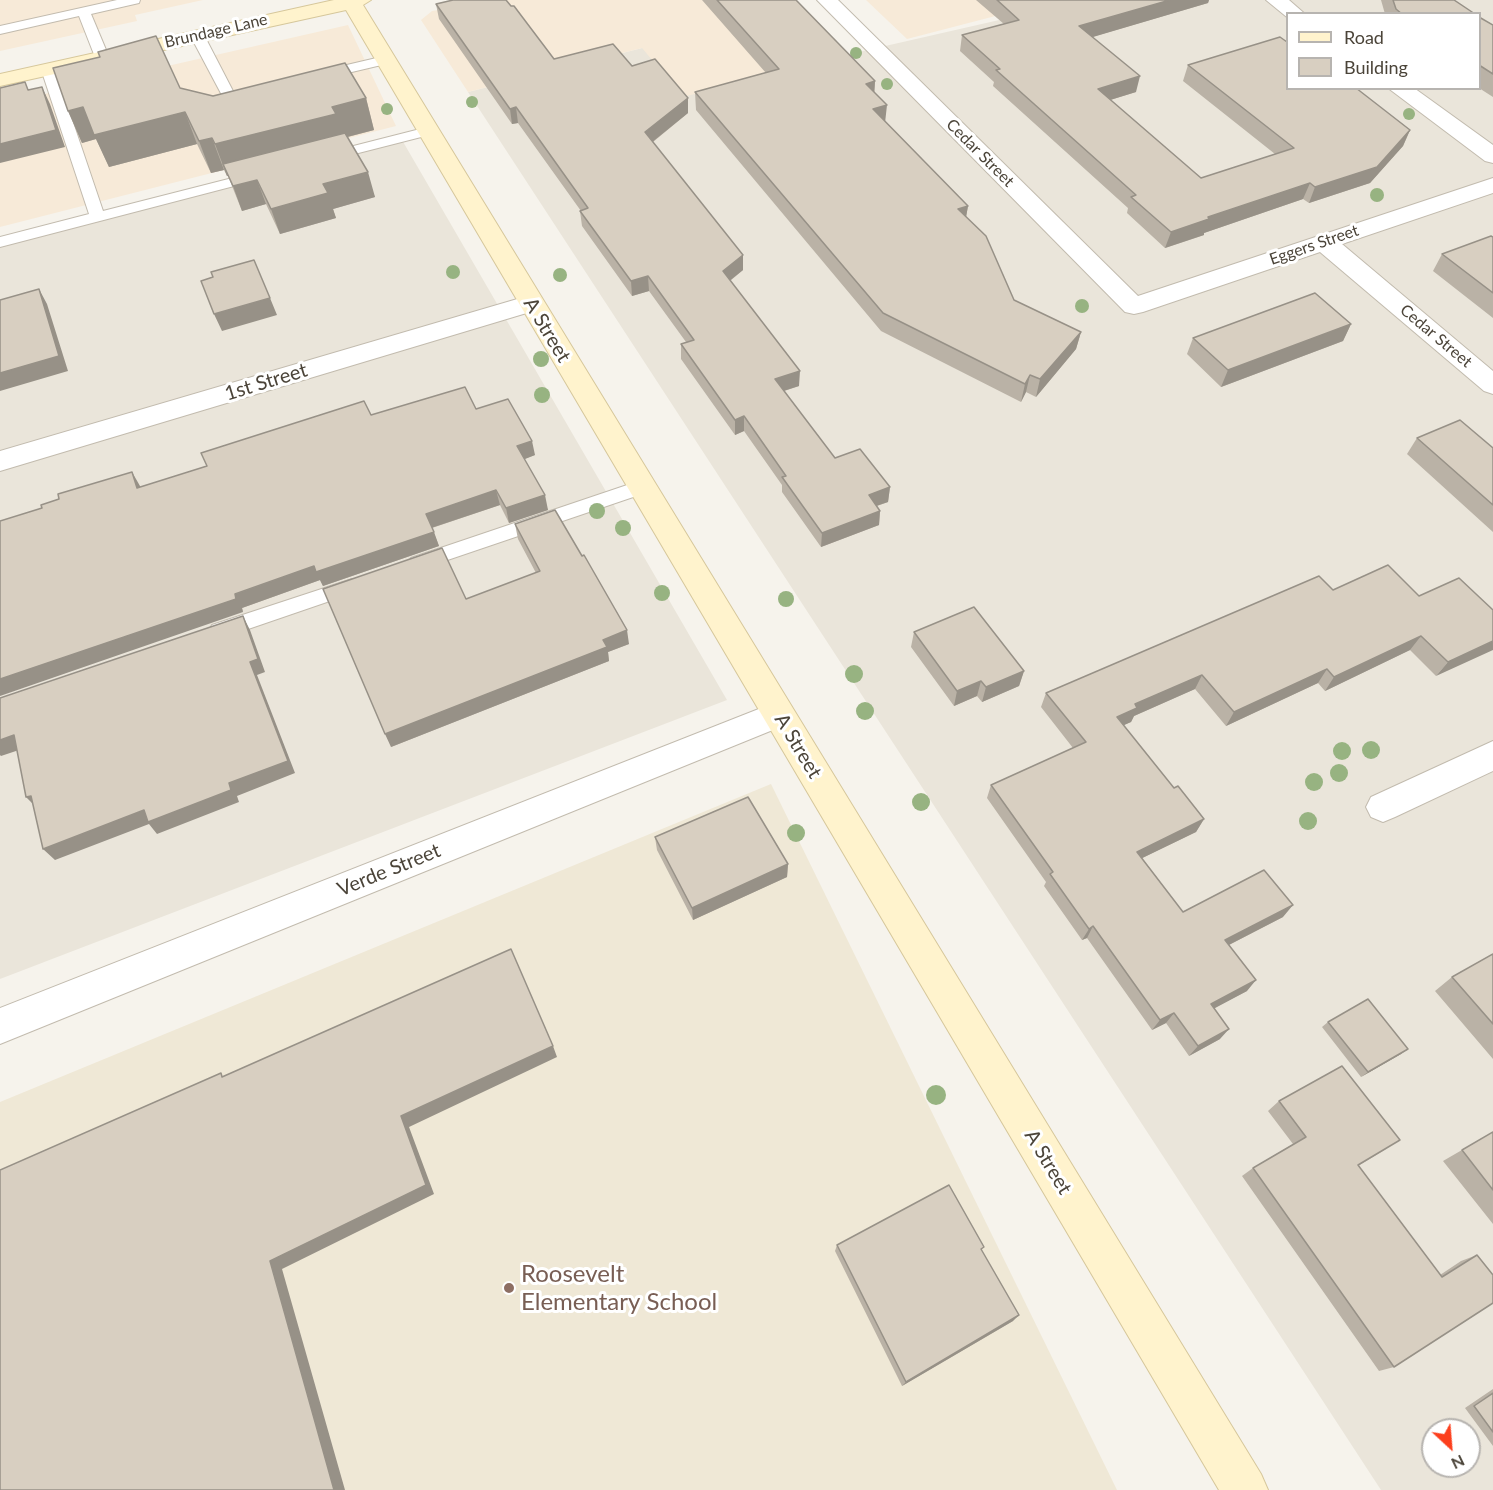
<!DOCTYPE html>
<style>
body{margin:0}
#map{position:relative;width:1493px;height:1490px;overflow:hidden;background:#f6f3ec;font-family:Lato,sans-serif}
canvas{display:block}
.legend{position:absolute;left:1286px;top:12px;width:195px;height:78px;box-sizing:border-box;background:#fff;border:2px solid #b7b4b0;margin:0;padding:8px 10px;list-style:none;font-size:18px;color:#4b4439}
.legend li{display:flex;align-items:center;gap:12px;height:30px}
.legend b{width:30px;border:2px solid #b7b4b0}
.north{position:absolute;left:1421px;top:1418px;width:60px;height:60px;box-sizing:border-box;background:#fff;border:2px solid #b7b4b0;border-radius:50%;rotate:154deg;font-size:16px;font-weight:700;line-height:24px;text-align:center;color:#4b4439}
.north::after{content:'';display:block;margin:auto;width:21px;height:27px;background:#fc3f1d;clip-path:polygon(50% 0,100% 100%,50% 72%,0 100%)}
</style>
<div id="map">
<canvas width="1493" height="1490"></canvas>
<ul class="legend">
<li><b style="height:8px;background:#fff3cd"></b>Road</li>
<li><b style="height:16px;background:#d8cfc1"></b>Building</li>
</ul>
<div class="north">N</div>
</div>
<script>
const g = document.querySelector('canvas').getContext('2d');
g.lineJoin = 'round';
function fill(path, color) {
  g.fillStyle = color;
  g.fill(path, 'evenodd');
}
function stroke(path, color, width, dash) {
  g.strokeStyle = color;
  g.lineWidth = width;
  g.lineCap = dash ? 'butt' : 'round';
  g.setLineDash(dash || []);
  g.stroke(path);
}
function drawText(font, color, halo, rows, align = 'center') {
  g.font = font + ' Lato,sans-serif';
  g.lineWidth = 6;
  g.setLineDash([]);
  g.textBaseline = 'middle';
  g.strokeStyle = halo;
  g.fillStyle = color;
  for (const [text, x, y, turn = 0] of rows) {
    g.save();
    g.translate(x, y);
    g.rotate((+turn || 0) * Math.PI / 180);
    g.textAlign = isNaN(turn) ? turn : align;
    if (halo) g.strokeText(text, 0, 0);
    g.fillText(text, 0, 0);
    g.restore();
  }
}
fill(new Path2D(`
 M1087,0H1493V1490H1381L468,92L642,48L837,57ZM1288,14H1480V88H1288ZM1433,1430H1469V1466H1433Z
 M402,140L727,700L0,979V243Z`), '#eae5da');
fill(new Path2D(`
 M0,0H203L135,15L137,21L0,51Z
 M505,0H783L837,57L683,97L642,48L468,92L421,20L432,11Z
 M866,0H1057L907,39Z
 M348,25L396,126L0,227V104Z`), '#f7ead8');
fill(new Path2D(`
 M771,784L1117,1490H0V1102Z`), '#efe8d6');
const lane = new Path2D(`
 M117,0H140L139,3L91,14L109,57L107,60H97L95,57L79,16L0,34V26Z
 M197,31L204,35L234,93L251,89L256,90L258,93L256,96L230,102L225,101L190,35Z
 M385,56L390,57L392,60L390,63L322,79L315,75L317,72Z
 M48,65L55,69L103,211L256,172L263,176L261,179L0,247V237L89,214L41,69Z
 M428,127L433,128L435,131L433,134L327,161L320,157L322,154Z
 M642,480L648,482L651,487L648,492L418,570L411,568L408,563L411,558Z
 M352,579L359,581L362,586L359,591L219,639L212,637L209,631L212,625Z`);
const street = new Path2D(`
 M817,0H838L1138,296L1493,178V193L1342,244L1493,371V394L1484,391L1320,252L1143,312L1134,314L1125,312Z
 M1266,0H1289L1305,14H1288V18Z
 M1388,88H1414L1493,145V163L1485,161Z
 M531,295L540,297L544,303L540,309L0,471V451Z
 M779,701L790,705L795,714L790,723L0,1044V1008Z
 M1493,741V771L1395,817L1383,822L1371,817L1366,807L1371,797Z`);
const secondary = new Path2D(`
 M334,0H371L363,5L1261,1474L1268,1490H1219L346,10L0,86V74Z`);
stroke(lane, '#c2bbae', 2);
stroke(street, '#c2bbae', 2);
stroke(secondary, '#d6c79b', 2);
fill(lane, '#fff');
fill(street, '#fff');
fill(secondary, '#fff3cd');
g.fillStyle = '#97b381';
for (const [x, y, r] of [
 [856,53,6],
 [887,84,6],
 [472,102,6],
 [387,109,6],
 [1409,114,6],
 [1377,195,7],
 [453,272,7],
 [560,275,7],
 [1082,306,7],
 [541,359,8],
 [542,395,8],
 [597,511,8],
 [623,528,8],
 [662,593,8],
 [786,599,8],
 [854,674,9],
 [865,711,9],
 [1371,750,9],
 [1342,751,9],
 [1339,773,9],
 [1314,782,9],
 [921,802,9],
 [1308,821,9],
 [796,833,9],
 [936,1095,10]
]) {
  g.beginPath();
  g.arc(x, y, r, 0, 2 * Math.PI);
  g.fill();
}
fill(new Path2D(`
 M702,0H796L875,81L874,92L885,121L968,206L966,217L1014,300L1081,332L1076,349L1036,397L1026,392L1021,402L881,331L696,110L695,92L766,73Z
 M976,0H1209L1208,3L1092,37L1136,92L1110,100L1201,178L1275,154L1183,81L1188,65L1410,130L1403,146L1370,183L1309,203L1303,199L1204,233V235L1165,248L1127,213L1128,208L993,86L994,82L960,51L962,35L1004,24Z
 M1381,0H1454L1475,14H1385Z
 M436,4L554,59L632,66L688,113L653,142L743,270L730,281L799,386L784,391L835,458L890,487L888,502L877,506L880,511L879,525L821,547L782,492V485L744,431L735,435L681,359V344L686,342L649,291L632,296L582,226L580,211H581L518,123L512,124L439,19Z
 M1479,17L1493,25V97L1479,88Z
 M213,96L366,98L374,130L348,137L375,197L333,209L336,218L280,234L266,204L242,211L228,176H227L224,170L211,173L197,144L109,167L96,139L82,143L68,111Z
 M1493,237V318L1433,271L1442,254Z
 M1351,324L1343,341L1221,387L1187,354L1193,338Z
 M476,409L535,455L524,459L548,510L509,523L500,505L432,528L439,546L323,586L320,580L242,608L243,612L140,487L371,415Z
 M1417,438L1493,448V532L1407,454Z
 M515,524L629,644L608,652L609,661L391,747L466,599L536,573L518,539Z
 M1333,590L1419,596L1493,610L1436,676L1410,650L1325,691L1318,683L1226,726L1195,689L1134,716L1131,722L1123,725L1174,788L1204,819L1196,832L1142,858L1183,912L1283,917L1229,945L1247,991L1214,1008L1220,1039L1189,1056L1166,1023L1152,1030L1087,938L1082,940L1044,886L1046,882L987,798L991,785L1073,748L1041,707L1046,693Z
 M914,632L1024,671L1019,686L982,702L977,696L954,706L911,647Z
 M655,837L788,864L787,877L693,920L657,850Z
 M1493,954V1059L1435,991L1452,977Z
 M1328,1022L1401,1054L1361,1077L1322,1027Z
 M1279,1101L1386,1149L1358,1166L1440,1275L1461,1261L1477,1255L1394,1367L1379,1371L1242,1176L1253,1168L1293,1144L1268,1111Z
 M1493,1132V1224L1443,1161Z
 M837,1245L984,1247L981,1250L1013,1321L902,1386L835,1251Z
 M1493,1389V1446L1465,1408Z`), '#bab2a6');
fill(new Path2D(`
 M1170,0H1209L1208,3L1076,42L1079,26Z
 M1140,76L1136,92L1094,105L1098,89Z
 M875,81L874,99L866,84Z
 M42,87L50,104L65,147L0,163V144Z
 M366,98L374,130L343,138L223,164L228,176H227L215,144L332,107Z
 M688,98V113L646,147L645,132Z
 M887,105L885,123L873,109Z
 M83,107L185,112L197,144L109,167L96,139L82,143L68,111Z
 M516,107L518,123L512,124L510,109Z
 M1410,130L1403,146L1370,183L1309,203L1315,187Z
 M212,138L224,170L211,173L199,141Z
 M368,172L375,197L333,209L336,218L280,234L271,209L323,184Z
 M257,180L266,204L242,211L233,186Z
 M1310,183L1303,199L1204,233V235L1165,248L1171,232L1208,217Z
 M968,206L965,223L958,209Z
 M743,255V270L723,286V271Z
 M648,276L649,291L632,296L631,281Z
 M39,289L47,304L68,371L0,391V373Z
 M270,298L277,315L222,331L214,314Z
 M1351,324L1343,341L1221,387L1228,370Z
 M1081,332L1076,349L1036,397L1040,379Z
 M800,371L799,386L774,394L775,379Z
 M1030,375L1026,392L1021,402L1025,384Z
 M744,416V431L735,435V420Z
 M532,441L535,455L520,461L517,446Z
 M132,472L140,486L145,503L137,488Z
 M890,487L888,502L867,509L869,495Z
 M496,490L500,505L431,528L426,514Z
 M545,495L548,510L509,523L506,508Z
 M880,511L879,525L821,547L822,533Z
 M434,532L439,546L323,586L320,580L242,608L243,612L0,696V679L314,566Z
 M243,616L250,630L265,672L257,675L295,773L237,796L239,802L157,834L149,824L55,860L43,849L144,810L229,783L250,662Z
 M627,630L629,644L608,652L609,661L391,747L385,734L603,640Z
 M1421,636L1410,650L1325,691L1334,677Z
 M1493,641V650L1436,676L1448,662Z
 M1327,669L1318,683L1226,726L1234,712Z
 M1024,671L1019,686L982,702L986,687Z
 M1202,675L1195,689L1134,716L1131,722L1111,731L1117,717L1135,704Z
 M981,681L977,696L954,706L957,691Z
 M14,735L25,748L1,756L0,755V740Z
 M31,796L38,809L26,797Z
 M1204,819L1196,832L1130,864L1137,852Z
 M788,864L787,877L693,920L692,908Z
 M1293,905L1283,917L1217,951L1225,940Z
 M1093,926L1087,938L1082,940L1089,929Z
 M1256,980L1247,991L1202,1015L1211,1004Z
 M1174,1013L1166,1023L1152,1030L1160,1020Z
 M1229,1029L1220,1039L1189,1056L1198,1046Z
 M553,1046L557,1057L409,1127L434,1194L282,1269L345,1490H334L270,1261L401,1116Z
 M1408,1049L1401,1054L1361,1077L1368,1072Z
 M1019,1315L1013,1321L902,1386L906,1382Z`), '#979187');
const building = new Path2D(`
 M453,0H506L511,6H514L554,59L613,44L632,66L655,59L688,98L645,132L743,255L723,271L800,371L775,379L835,458L860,449L890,487L869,495L880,511L822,533L782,477L786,476L744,416L735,420L681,344L694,340L648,276L631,281L580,211L588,208L516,107L510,109L436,4Z
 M717,0H796L875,81L866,84L887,105L873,109L968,206L958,209L986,236L1014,300L1081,332L1040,379L1030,375L1025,384L883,313L695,92L779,69Z
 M997,0H1170L1079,26L1140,76L1098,89L1201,178L1294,148L1188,65L1280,37L1287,42V88H1356L1410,130L1377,167L1315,187L1310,183L1208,217L1209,219L1171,232L1131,197L1136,195L996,70L1000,69L962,35L1019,20Z
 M1393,0H1454L1475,14H1402L1396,9Z
 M1479,17L1493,25V74L1479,65Z
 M156,36L180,88L213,96L345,63L366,98L332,107L336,114L215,144L212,138L199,141L185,112L94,135L83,107L68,111L53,68L100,57L98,52Z
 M25,82L28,90L42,87L56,130L0,144V88Z
 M345,133L368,172L323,184L328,193L271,209L257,180L233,186L223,164Z
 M1491,236L1493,237V293L1442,254Z
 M254,260L270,298L214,314L201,281L213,277L211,272Z
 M39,289L59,356L0,373V300Z
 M1315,293L1351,324L1228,370L1193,338Z
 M465,387L476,409L508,399L532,441L517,446L545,495L506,508L496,490L426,514L434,532L316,572L314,566L235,594L236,599L0,679V521L42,508L41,505L59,499L58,494L132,472L137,488L207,466L201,453L364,401L371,415Z
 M1460,420L1493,448V505L1417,438Z
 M555,510L582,556L584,555L627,630L603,640L607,647L385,734L323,589L442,548L466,599L540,571L515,524Z
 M1388,565L1419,596L1459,578L1493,610V641L1448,662L1421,636L1334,677L1327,669L1234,712L1202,675L1135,704L1137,708L1117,717L1174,788L1178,786L1204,819L1137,852L1183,912L1264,870L1293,905L1225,940L1256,980L1211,1004L1229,1029L1198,1046L1174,1013L1160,1020L1093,926L1089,929L1050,874L1053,872L991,785L1086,742L1046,693L1319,576L1333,590Z
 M974,607L1024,671L986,687L981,681L957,691L914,632Z
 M243,616L258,659L250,662L288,761L229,783L231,790L148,822L144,810L43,849L31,796L26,797L14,735L0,740V698Z
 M748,797L788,864L692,908L655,837Z
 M511,949L553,1046L401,1116L426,1185L270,1261L334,1490H0V1170L221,1073L222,1077Z
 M1493,954V1024L1452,977Z
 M1368,999L1408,1049L1368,1072L1328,1022Z
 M1342,1066L1400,1140L1358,1165L1442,1277L1477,1255L1493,1275V1303L1394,1367L1253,1168L1306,1137L1279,1101Z
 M1493,1132V1190L1462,1150Z
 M949,1185L984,1247L981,1249L1019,1315L906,1382L837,1245Z
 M1493,1393V1432L1474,1406Z`);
fill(building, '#d8cfc1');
stroke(building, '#979187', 1.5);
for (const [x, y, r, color] of [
 [509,1288,6,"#8d6e63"]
]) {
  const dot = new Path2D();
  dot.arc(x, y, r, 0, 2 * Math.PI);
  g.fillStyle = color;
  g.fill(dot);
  stroke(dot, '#fff', 2);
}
drawText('16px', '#4b4439', '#fff', [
 ["Brundage Lane",216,31,-13],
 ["Cedar Street",980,153,45],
 ["Eggers Street",1314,245,-19],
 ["Cedar Street",1436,336,40]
]);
drawText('20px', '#4b4439', '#fff', [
 ["A Street",547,330,59],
 ["1st Street",266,382,-17],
 ["A Street",798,746,59],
 ["Verde Street",389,870,-22],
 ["A Street",1048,1162,59]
]);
drawText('24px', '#785e54', '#fff', [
 ["Roosevelt",521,1274],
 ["Elementary School",521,1302]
], 'left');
</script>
